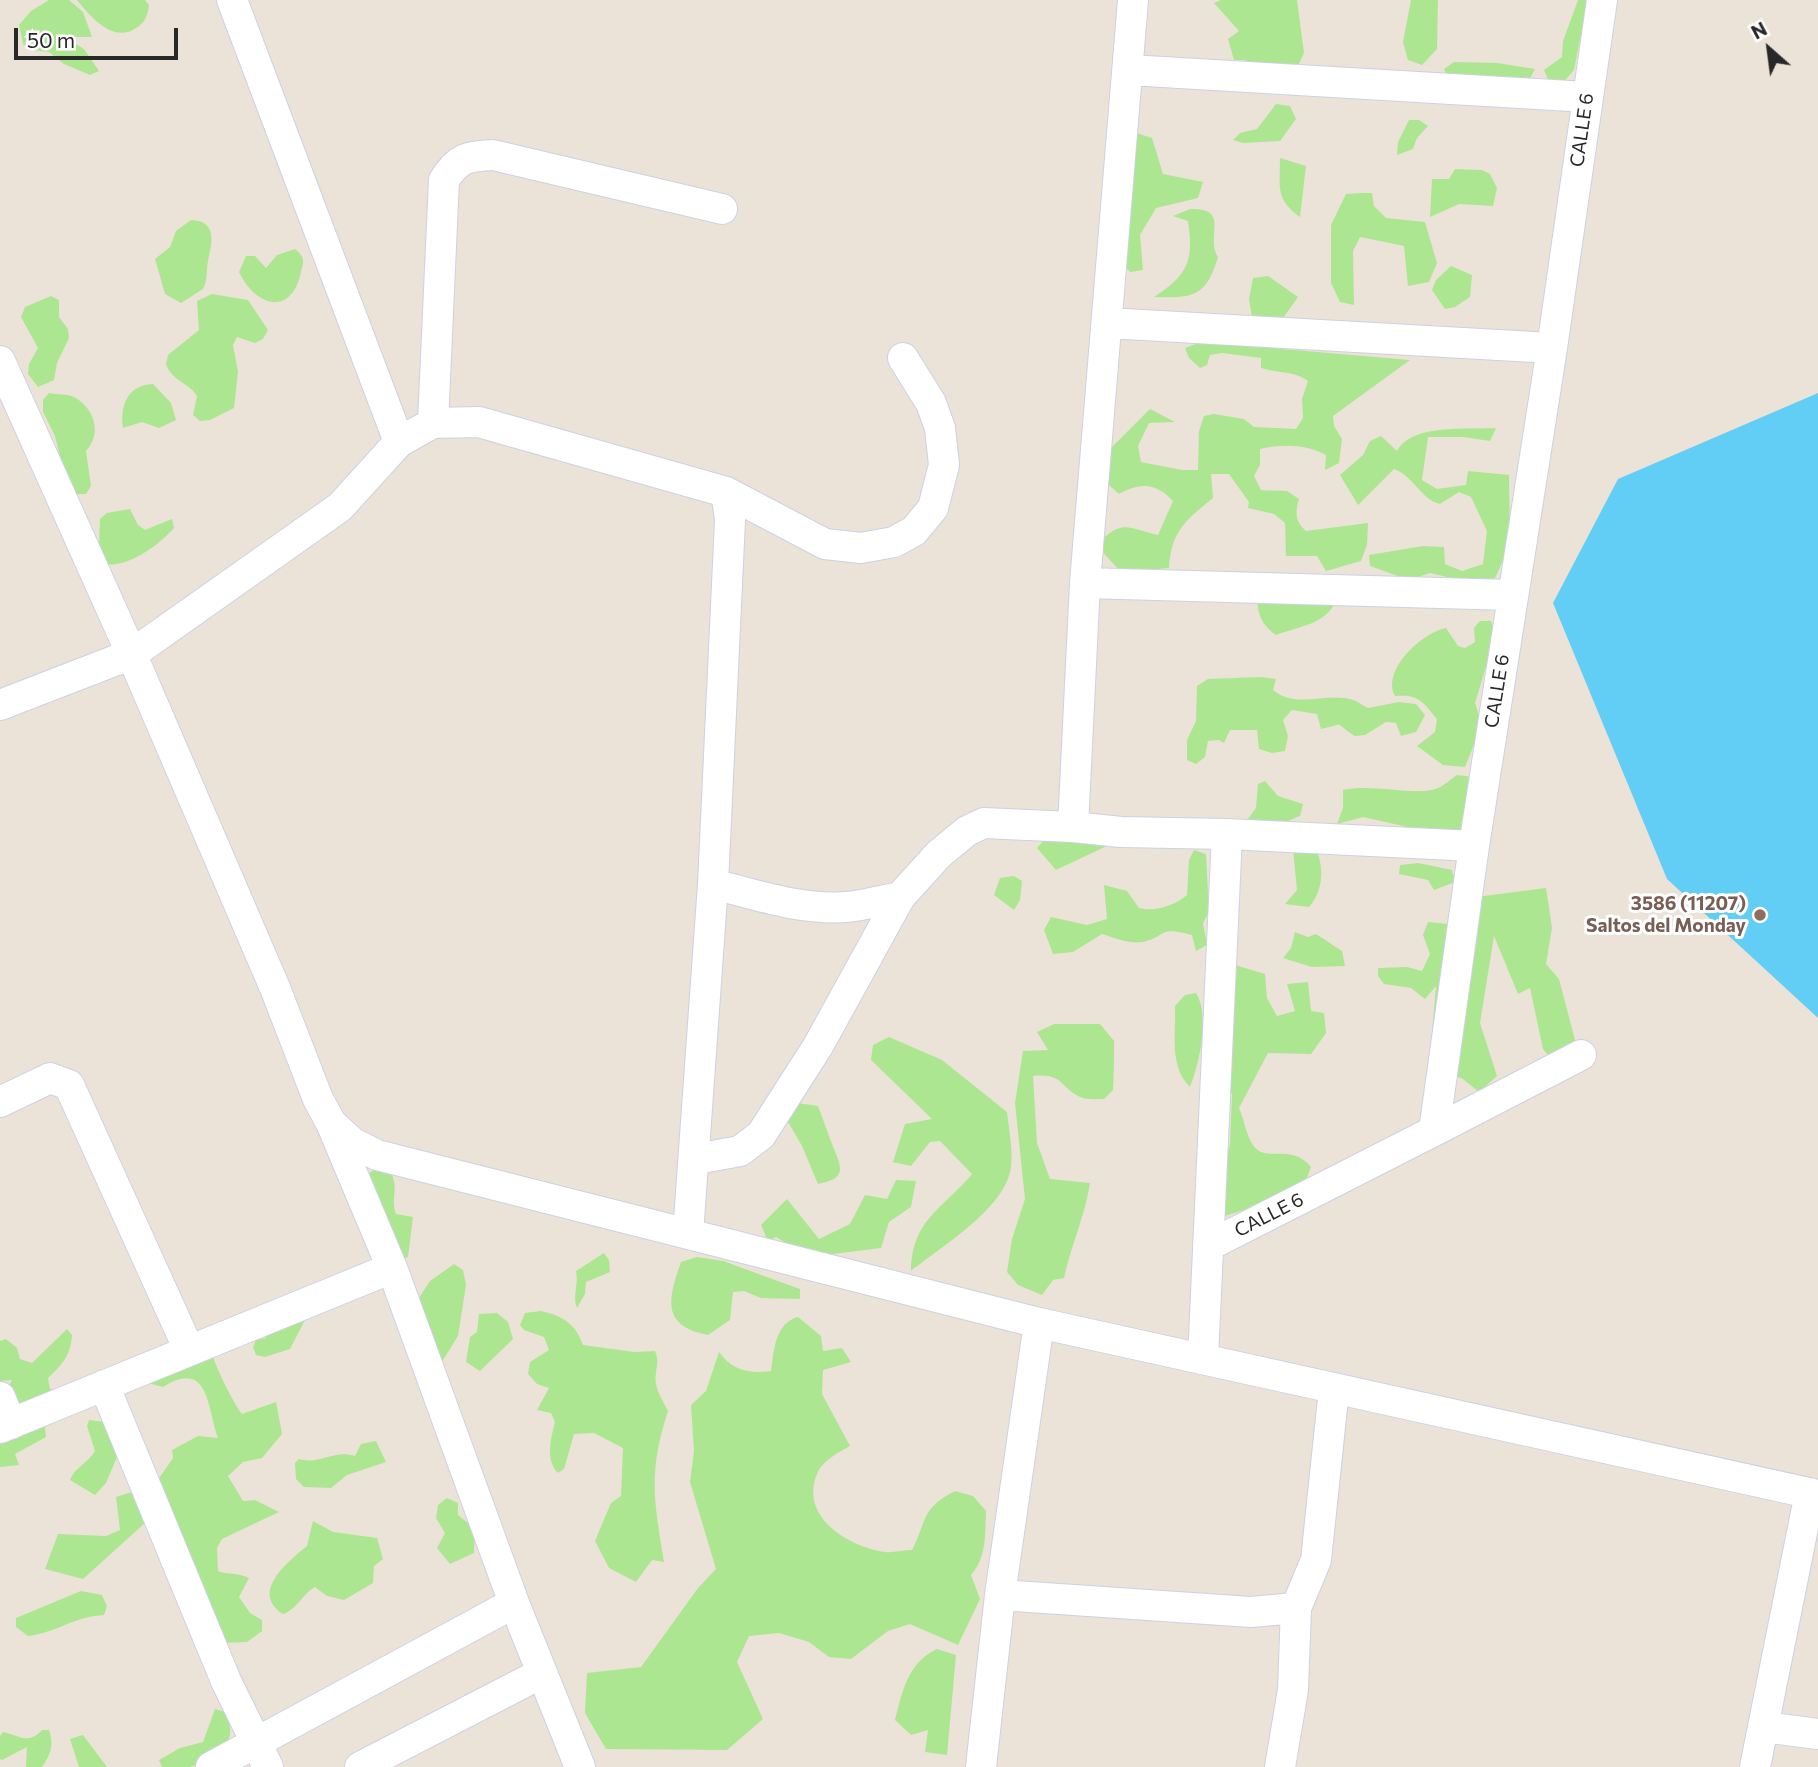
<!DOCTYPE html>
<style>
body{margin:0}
#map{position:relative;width:1818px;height:1767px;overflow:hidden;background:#ebe3d8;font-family:Commissioner,sans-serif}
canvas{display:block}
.north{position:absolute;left:1734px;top:14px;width:70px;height:70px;-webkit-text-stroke:5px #fff;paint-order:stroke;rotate:332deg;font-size:19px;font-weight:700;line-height:28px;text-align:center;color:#282828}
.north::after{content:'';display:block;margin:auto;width:24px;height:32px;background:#282828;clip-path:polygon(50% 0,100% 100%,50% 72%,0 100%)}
.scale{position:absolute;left:14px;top:28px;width:164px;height:32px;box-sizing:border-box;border:4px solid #282828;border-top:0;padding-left:9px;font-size:21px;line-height:24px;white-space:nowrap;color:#282828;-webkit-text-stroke:5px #fff;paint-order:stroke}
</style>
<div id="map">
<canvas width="1818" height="1767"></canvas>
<div class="north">N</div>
<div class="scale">50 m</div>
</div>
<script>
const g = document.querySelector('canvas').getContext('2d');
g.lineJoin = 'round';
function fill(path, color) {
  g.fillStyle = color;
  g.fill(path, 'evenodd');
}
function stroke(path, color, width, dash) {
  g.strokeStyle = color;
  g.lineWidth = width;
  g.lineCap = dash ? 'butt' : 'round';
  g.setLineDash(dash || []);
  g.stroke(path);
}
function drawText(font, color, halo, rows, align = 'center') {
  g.font = font + ' Commissioner,sans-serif';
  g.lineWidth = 6;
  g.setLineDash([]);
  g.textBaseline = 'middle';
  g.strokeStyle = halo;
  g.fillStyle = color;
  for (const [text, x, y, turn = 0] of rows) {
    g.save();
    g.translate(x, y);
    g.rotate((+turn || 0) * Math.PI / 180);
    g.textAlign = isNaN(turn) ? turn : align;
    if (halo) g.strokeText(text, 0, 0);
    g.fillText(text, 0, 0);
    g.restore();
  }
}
fill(new Path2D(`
 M49,0H69L83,12L92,37H74L76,44L84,49L99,71L90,75L64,64L49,52L31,50L23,44L19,25L31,11Z
 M77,0H145L149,5C148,15 145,23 136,28C113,44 90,16 77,0Z
 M1221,0H1297L1304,53L1297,68L1254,71L1245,60H1234L1228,39L1239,31L1214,3Z
 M1411,0H1438L1437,49L1422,65L1408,60L1403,42Z
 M1578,0H1588L1574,70L1562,84H1550L1544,70L1562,57L1563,41Z
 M1454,62L1497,63L1535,69L1527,84L1449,80L1444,69Z
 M1276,104L1290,106L1296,119L1280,141L1243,143L1233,140L1240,133L1257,129Z
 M1409,120H1419L1428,126L1417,138L1413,149L1397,155L1398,142Z
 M1127,130L1152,138L1163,174L1203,182L1198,198L1156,208L1140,235L1143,270L1130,272L1114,252L1105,157Z
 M1280,158L1306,166L1300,217C1275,199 1280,187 1280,158Z
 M1455,169L1482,170L1490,174L1497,188L1493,206L1459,204L1430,217L1432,179H1449Z
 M1362,193H1372L1374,206L1386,218L1425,222L1437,263L1429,282L1408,286L1404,246L1360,237L1353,251L1354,305L1340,302L1331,283V225L1346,194Z
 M1190,209C1231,208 1205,235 1218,257C1206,297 1194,298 1154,297C1188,275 1194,261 1188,221L1173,216Z
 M191,220C218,221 212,243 208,261C206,271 208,279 203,289L181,303L165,294L155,259L170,247L176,231Z
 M295,249C305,257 304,261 301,272C291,318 255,306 239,272L246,256H255L266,268L277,255Z
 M1451,266L1472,275L1470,297L1455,307L1445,309L1432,290L1436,280Z
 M1268,276L1298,297L1281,321L1252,317L1249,299L1253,278Z
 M212,294L248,300L268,330L263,339L255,343L237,337L233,345L238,372L234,408L210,420L200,421L193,415L197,396C188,382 172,381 166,364L168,355L199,330L197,301Z
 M51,296L59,300V317L68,329L69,338L57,363L54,380L38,387L28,374L29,364L38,348L21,317L25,307Z
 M1201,342L1410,360L1333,416L1334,426L1342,439L1339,463L1325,470L1326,455C1306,444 1283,444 1260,449V465L1254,476L1261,490L1287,491L1299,499C1295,512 1295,522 1306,531L1368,523L1367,545L1361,561L1326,571L1317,556H1286L1285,523L1274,514L1248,508L1249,502L1229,474H1211L1213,498C1186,520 1171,531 1169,568L1121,572L1096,545C1123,519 1125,527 1158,535L1173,501C1156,483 1141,482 1119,494L1102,479L1099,460L1150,409L1175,422L1149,423L1138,446L1141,462L1182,470H1198L1199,431L1204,416L1214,414L1244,419L1254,427L1296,429L1303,418L1302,399L1308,381C1295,371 1277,373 1261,368V358L1222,353L1210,355L1207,365L1200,368L1189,358L1185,348Z
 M153,384L171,403L176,420L159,428L142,422L123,428C120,406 127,385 153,384Z
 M49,393C57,395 68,393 76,398C95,410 102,434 86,451L91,486L86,494H77L68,489L55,436L43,412V400Z
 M1496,428L1490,441L1463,437H1428L1422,480L1437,489L1466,485L1468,471L1509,475L1510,545L1495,578L1477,584L1430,573L1409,580L1370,566L1369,555L1423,546L1444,547L1445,564L1462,571L1483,564L1487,531L1471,497L1459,492L1440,504C1420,499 1415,477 1394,469L1358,505L1340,475L1363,455L1370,441L1381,436L1397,451C1412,423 1467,430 1496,428Z
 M130,509L138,525L145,530L172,519L174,528C159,545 128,568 105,564L99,548L100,519L107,513Z
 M1256,592L1339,594C1329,625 1302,625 1276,635C1259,623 1258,612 1256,592Z
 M1480,621H1491L1496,634L1475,703L1482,725L1465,767L1443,765L1417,746L1435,732L1437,719C1423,702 1419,694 1395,696C1381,670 1423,632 1446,628L1458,646L1465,648L1475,642L1474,628Z
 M1262,677L1276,679L1273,690C1297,710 1327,691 1353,700C1358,701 1363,706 1368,708L1399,702L1416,704L1425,715L1416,732L1401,736L1396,723L1386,722L1365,735L1355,736C1332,722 1348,723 1321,729L1317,714L1292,710L1283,720L1288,736L1285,751L1272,753L1259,749L1257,730H1230L1224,743L1219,740L1208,741L1205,757L1196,764L1187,760V740L1196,721L1197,686L1208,679Z
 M1457,775L1475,777L1461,830L1452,837L1363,817L1337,824L1343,808V790C1372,783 1418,797 1438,788C1445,785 1451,779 1457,775Z
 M1265,781L1278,796L1303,804L1300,816L1271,828L1247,820L1256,808L1258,784Z
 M1045,839L1179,845H1109L1056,870L1037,848Z
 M1293,849L1317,851C1324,870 1323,891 1309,907L1285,904L1297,890Z
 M1194,850L1206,854L1209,912L1203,923L1207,945L1196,951L1192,935C1157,925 1167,937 1142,942C1129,944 1115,938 1102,934L1073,952L1053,954L1044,930L1051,917L1087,925L1107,919L1104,885L1127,891L1139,908C1155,912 1174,906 1187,895L1189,860Z
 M1418,863L1452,870L1455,882L1434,890L1428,880L1399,874L1400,865Z
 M1014,876L1022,881L1020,900L1014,910L994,895L1000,878Z
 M1546,888L1552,928L1546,964L1559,979L1576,1044L1557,1066L1543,1049L1530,988L1518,994L1494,936L1480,1023L1497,1076L1479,1092L1463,1079L1429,1066L1436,986L1425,999L1411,988L1384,984L1378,976V968L1407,967L1422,971L1430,954L1423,935L1428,922L1448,924L1450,944L1476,897Z
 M1295,932L1308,937L1316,934L1342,951L1345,966L1312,967L1283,958L1291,948Z
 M1235,965L1265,974L1267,998L1277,1016L1295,1011L1287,984L1308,982L1311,1011L1324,1013L1326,1033L1311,1054L1268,1053L1239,1108C1244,1119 1246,1135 1253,1145C1265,1164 1291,1142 1311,1167L1302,1191L1225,1216L1223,1173L1230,1144L1232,1093L1205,1094Z
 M1196,993C1210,1015 1200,1062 1190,1087C1169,1066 1176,1034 1175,1006L1185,995Z
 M1054,1024H1100L1114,1041C1114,1058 1114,1073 1113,1090L1104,1099C1097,1099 1086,1100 1080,1097C1060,1088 1064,1073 1033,1076L1037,1143L1050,1179L1090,1183C1085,1216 1071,1245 1064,1278L1053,1280L1042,1295L1018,1285L1007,1272L1012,1239L1025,1199L1015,1103L1023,1051L1048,1050L1037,1032Z
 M889,1037L942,1060L1007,1112C1009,1130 1013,1149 1011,1167C1006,1208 942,1246 911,1271C912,1219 943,1209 972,1174L940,1141L930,1142L911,1166L893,1162L905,1124L932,1119L871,1060L873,1045Z
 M798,1103L818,1106C823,1119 827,1131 832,1144C841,1167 849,1178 818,1184L802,1146L784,1115Z
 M379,1167L390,1171C400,1189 390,1197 396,1214L413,1217L408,1257L399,1262C374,1240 347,1221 350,1185Z
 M896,1180L916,1181L911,1207L889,1222L881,1248L809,1257L776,1237L768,1241L761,1225L787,1199L819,1239L850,1224L865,1195L887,1199Z
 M604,1253L609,1260L610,1272L586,1282L585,1294L577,1308C572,1297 579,1284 576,1271Z
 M697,1257L723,1261L800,1289V1299L761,1298L744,1291L733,1292L730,1320L708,1335C661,1326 668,1299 681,1262Z
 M454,1264L463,1270L466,1285L458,1336L440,1365L413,1307L430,1281Z
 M541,1311C563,1316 575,1323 583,1345L634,1352L655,1351C659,1361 657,1363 656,1373C653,1386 662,1399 668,1411C648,1472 654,1500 664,1562L652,1560L636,1582L609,1568L595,1541L611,1503L621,1496L623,1448L594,1433L574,1434L564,1469L558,1473C545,1460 551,1438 555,1422L551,1413L537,1410L549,1388L537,1384L528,1374L530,1362L549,1350L544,1337L524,1330L520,1325L525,1313Z
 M497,1313L508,1322L513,1339L480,1371L466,1362L470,1337L477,1332L479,1314Z
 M798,1317L821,1336L823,1351L842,1348L851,1362L823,1370L822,1394L850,1446C839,1452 822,1461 817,1474C799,1517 849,1547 885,1552C893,1553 904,1550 912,1550C928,1519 920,1509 955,1491L973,1496L986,1511C985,1534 987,1557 971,1575L980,1599L958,1645L910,1624L888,1631L851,1659L829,1657L809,1642L779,1633L749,1636L737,1662L763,1719L727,1750L606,1749L585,1713L587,1673L641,1667L698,1588L716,1569L690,1482L694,1451L691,1405L706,1391L719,1352C732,1370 749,1374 771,1371C774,1350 775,1323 798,1317Z
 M306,1318L290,1349L265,1357L256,1355L253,1347L256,1340L266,1338V1325Z
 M67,1329L72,1335C71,1355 62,1365 48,1378L50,1389L57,1390L65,1409L63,1419L45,1427L46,1437L15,1454L19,1465L0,1467V1401L12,1380L0,1381V1341L6,1339L17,1348L20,1359L32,1363Z
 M213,1356C215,1366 235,1406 242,1414L276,1402L282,1434L262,1458L243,1462L228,1476L243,1501L255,1500L279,1512L222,1539L217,1548L218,1571C229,1575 237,1572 249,1578L239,1597L250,1613L262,1620V1631L247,1642L213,1643L155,1484L173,1458L172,1450L198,1436L218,1438C207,1407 209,1358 163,1387L144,1382Z
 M89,1420L105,1422L120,1450L106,1483L95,1495L70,1480C74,1468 88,1463 95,1451L87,1426Z
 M376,1441L386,1462L347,1475L331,1488L304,1487L296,1479L295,1463L299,1459C320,1465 334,1449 355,1456L361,1444Z
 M132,1492L146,1506L145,1523L83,1579L45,1569L58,1534L106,1536L120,1530L116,1497Z
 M447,1498L458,1503V1515L475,1529L474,1553L450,1564L437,1548L445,1533L436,1518L438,1505Z
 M313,1521L333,1532L377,1538L383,1559L374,1566L373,1583L344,1600L327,1596L315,1587C301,1595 298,1609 283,1614C249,1592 289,1561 307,1546Z
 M81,1591L102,1595L107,1606L104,1615C72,1617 59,1632 28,1636L16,1627V1618Z
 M937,1649L956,1655L947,1755L925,1752L928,1730L911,1735L895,1720C902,1692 908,1662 937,1649Z
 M215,1709L225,1712C241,1743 218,1758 190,1767C182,1767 170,1767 162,1767L159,1760L180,1748L203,1742Z
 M42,1730H49C54,1745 51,1754 42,1767H26L27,1747L2,1760L0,1759V1736L3,1732C21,1736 28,1745 42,1730Z
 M83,1735L107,1767H79L70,1739Z`), '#ade690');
fill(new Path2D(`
 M1818,393V1018L1667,879L1553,603L1618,479Z`), '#63cef5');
const minor = new Path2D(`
 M232,0L399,442
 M1133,0L1085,583L1073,827L1121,832L1227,834L1474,846
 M1129,70L1587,97
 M1107,323L1552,348
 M0,361L128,646L275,988L318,1099L331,1123L392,1268L514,1603L580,1767
 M433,423L444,180C458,158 467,156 493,155L722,209
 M1085,583L1511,595
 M0,705L132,654L340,507L399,442L433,423L479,422L726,492L825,544L861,548L894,542L914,531L933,508L944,465L940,428L931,403L903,358
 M713,884C757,895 800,910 846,907C864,906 882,900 900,897
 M0,1102L50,1078L69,1085L189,1350
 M331,1123L353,1143L377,1155L1039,1323L1818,1495
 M1434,1131L1581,1055
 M696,1159L740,1151L761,1135L818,1046L900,897L939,854L967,831L984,823L1073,827
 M688,1234L713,884L730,520L726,492
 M1208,1246L1434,1131L1474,846L1552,348L1602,0
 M1203,1359L1227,834
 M104,1385L226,1681L268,1767
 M0,1397L11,1424
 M0,1428L392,1268
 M1000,1595L1251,1612L1296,1608L1316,1560L1334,1389
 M1764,1727L1818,1734
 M211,1767L514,1603
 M360,1767L542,1673
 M981,1767L1000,1595L1039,1323
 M1280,1767L1293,1690L1296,1608
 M1755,1767L1810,1493`);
stroke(minor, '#cdd1e2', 32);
stroke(minor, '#fff', 30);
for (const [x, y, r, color] of [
 [1760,915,7,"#8d6e63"]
]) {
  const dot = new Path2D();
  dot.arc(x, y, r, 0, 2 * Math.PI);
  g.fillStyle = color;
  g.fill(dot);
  stroke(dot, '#fff', 2.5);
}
drawText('19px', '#282828', '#fff', [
 ["CALLE 6",1582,130,-82],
 ["CALLE 6",1497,691,-81],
 ["CALLE 6",1269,1215,-27]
]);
drawText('bold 19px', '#785e54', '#fff', [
 ["3586 (11207)",1746,904],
 ["Saltos del Monday",1746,926]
], 'right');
</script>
